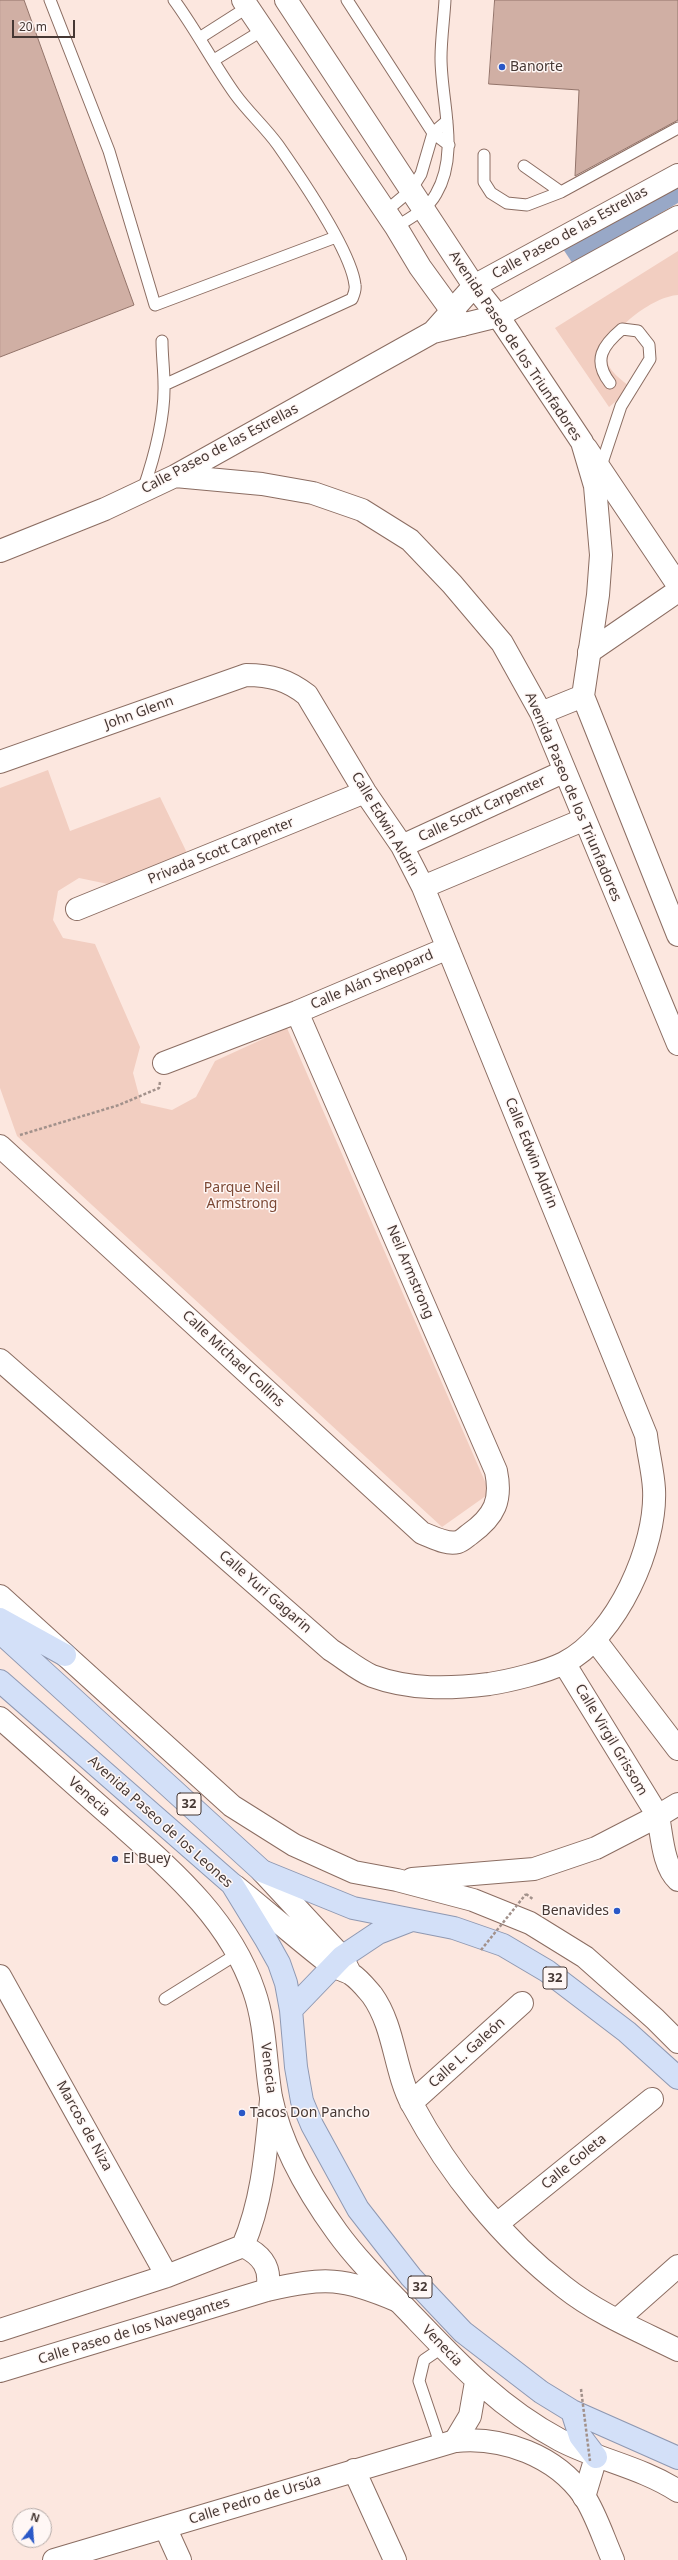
<!DOCTYPE html>
<meta charset="utf-8">
<style>
body{margin:0}
#map{position:relative;width:678px;height:2560px;overflow:hidden;background:#fce7df;font-family:"Noto Sans",sans-serif}
canvas{display:block}
.north{position:absolute;left:12px;top:2508px;width:40px;height:40px;box-sizing:border-box;background:#fff7f5;border:1px solid #b5aba8;border-radius:50%;rotate:17deg;font-size:11px;font-weight:700;line-height:16px;text-align:center;color:#463834}
.north::after{content:'';display:block;margin:auto;width:14px;height:18px;background:#2a58c7;clip-path:polygon(50% 0,100% 100%,50% 72%,0 100%)}
.scale{position:absolute;left:12px;top:20px;width:63px;height:18px;box-sizing:border-box;border:2px solid #463834;border-top:0;padding-left:5px;font-size:12px;line-height:14px;white-space:nowrap;color:#463834;-webkit-text-stroke:3px #fff7f5;paint-order:stroke}
</style>
<div id="map">
<canvas width="678" height="2560"></canvas>
<div class="north">N</div>
<div class="scale">20 m</div>
</div>
<script>
const g = document.querySelector('canvas').getContext('2d');
g.lineJoin = 'round';
function fill(path, color) {
  g.fillStyle = color;
  g.fill(path, 'evenodd');
}
function stroke(path, color, width, dash) {
  g.strokeStyle = color;
  g.lineWidth = width;
  g.lineCap = dash ? 'butt' : 'round';
  g.setLineDash(dash || []);
  g.stroke(path);
}
function drawText(font, color, halo, rows, align = 'center') {
  g.font = font + ' "Noto Sans",sans-serif';
  g.lineWidth = 3;
  g.setLineDash([]);
  g.textBaseline = 'middle';
  g.strokeStyle = halo;
  g.fillStyle = color;
  for (const [text, x, y, turn = 0] of rows) {
    g.save();
    g.translate(x, y);
    g.rotate((+turn || 0) * Math.PI / 180);
    g.textAlign = isNaN(turn) ? turn : align;
    if (halo) g.strokeText(text, 0, 0);
    g.fillText(text, 0, 0);
    g.restore();
  }
}
fill(new Path2D(`
 M678,251V295C654,296 605,331 607,358C607,371 623,381 632,388L609,407L555,328Z
 M48,770L70,831L160,797L188,855L108,884L79,878L58,891L53,920L63,938L95,944L140,1047L133,1073L141,1103L172,1110L196,1097L215,1061L287,1028L490,1493L442,1527L17,1136L0,1088V788Z`), '#f2cec1');
fill(new Path2D(`
 M678,183V203L573,264L563,249Z`), '#98a8c7');
const building = new Path2D(`
 M0,0H24L134,305L0,357Z
 M495,0H678V120L575,176L579,90L489,84Z`);
fill(building, '#d0afa4');
stroke(building, '#93746a', 1);
const lane = new Path2D(`
 M50,0L109,151L155,305L336,237
 M347,0L433,133L449,145
 M201,37L248,7
 M214,60L263,30
 M484,155V182L491,193L507,203L527,205L561,192L678,128
 M524,166L561,192
 M386,211L411,190L421,174L433,133L447,121
 M396,227C410,218 428,209 436,194C460,153 441,102 441,58C441,39 444,19 445,0
 M164,385L352,299C354,294 356,290 355,285C351,250 299,175 278,145C265,127 248,112 235,94C213,63 196,30 174,0
 M600,469L621,406L650,359L649,345L638,331L622,329C603,345 592,360 610,383
 M143,490C154,458 165,418 164,384C164,370 162,355 162,341
 M165,1999L237,1954
 M441,2446L419,2381L424,2360L443,2347`);
const street = new Path2D(`
 M243,0L396,227L420,267L462,325
 M286,0L474,286
 M586,448L678,585
 M589,652L678,591
 M0,762L246,675C271,675 288,680 307,695L365,792L402,846L423,887L646,1435C648,1453 653,1471 654,1489C657,1546 617,1636 564,1663C546,1672 509,1681 489,1684C449,1689 410,1690 372,1676C358,1670 344,1658 331,1650L0,1360
 M402,846L563,772
 M423,887L583,820
 M77,909L365,792
 M164,1063L297,1012L448,948
 M0,1146L422,1533C433,1537 446,1545 458,1542C462,1541 467,1536 470,1534C495,1516 502,1500 496,1471L297,1012
 M595,1640L678,1749
 M564,1663L658,1816
 M262,1871L342,1957L349,1971
 M235,1886C267,1912 298,1939 330,1964C336,1969 345,1970 351,1974C359,1979 366,1988 372,1995C395,2027 394,2070 412,2104C449,2173 502,2239 564,2287C598,2314 640,2331 678,2350
 M0,1976L167,2276
 M411,2103L522,2003
 M497,2224L652,2099
 M243,2246C262,2255 272,2268 267,2290
 M617,2320L678,2266
 M0,2330L167,2276L243,2246C263,2199 266,2151 271,2100
 M0,2371L267,2290C326,2277 342,2277 398,2301
 M354,2470L395,2560
 M165,2527L180,2560
 M54,2560L455,2441C503,2436 556,2456 584,2496C596,2514 604,2540 613,2560`);
const secondary = new Path2D(`
 M474,286L498,316L582,442L595,486L601,555L598,595L583,696L678,935
 M433,332L474,286L678,175
 M175,476L262,484L313,493L362,510L410,540L452,584L502,643L541,713L678,1044
 M0,551L105,509L175,476L433,332L498,316L678,217
 M541,713L583,696
 M0,1596L232,1806L294,1845L354,1872L397,1880L473,1900L530,1923L585,1957L655,2019L678,2042
 M0,1718C38,1751 75,1785 113,1818C169,1868 229,1917 254,1991C266,2025 265,2062 271,2097C281,2146 308,2192 337,2232C358,2261 384,2286 409,2312C456,2361 498,2407 560,2440C598,2460 641,2467 678,2491
 M658,1816C662,1836 663,1866 678,1880
 M412,1879L534,1869L596,1848L658,1816L678,1804
 M455,2441L470,2416L476,2382
 M584,2497L596,2457`);
const primary = new Path2D(`
 M0,1619L65,1655
 M0,1632L262,1871L353,1908L454,1928L503,1945L547,1971L627,2032L678,2078
 M0,1681L232,1884L265,1938L279,1963L286,1983L291,2010L296,2067L302,2101L312,2125L358,2209L411,2277L463,2332L541,2392L572,2411L678,2458
 M291,2010L342,1957L378,1933L409,1921
 M572,2411L580,2436L596,2457`);
stroke(lane, '#8b6d62', 13);
stroke(street, '#8b6d62', 24);
stroke(secondary, '#8b6d62', 24);
stroke(primary, '#8f98b1', 24);
stroke(new Path2D(`
 M20,1135L119,1105L159,1088L160,1082
 M526,1894L534,1900`), '#a2918b', 2.5, [3, 2]);
stroke(lane, '#fff', 11);
stroke(street, '#fff', 22);
stroke(secondary, '#fff', 22);
stroke(primary, '#d3e0f8', 22);
stroke(new Path2D(`
 M481,1950L526,1894
 M581,2389L590,2461`), '#a2918b', 2.5, [3, 2]);
for (const [x, y, r, color] of [
 [502,67,4,"#2a58c7"],
 [115,1859,4,"#2a58c7"],
 [617,1911,4,"#2a58c7"],
 [242,2113,4,"#2a58c7"]
]) {
  const dot = new Path2D();
  dot.arc(x, y, r, 0, 2 * Math.PI);
  g.fillStyle = color;
  g.fill(dot);
  stroke(dot, '#fff7f5', 1.5);
}
for (const [x, y, w] of [
 [189,1804,24],
 [555,1978,24],
 [420,2287,24]
]) {
  const box = new Path2D();
  box.roundRect(x - w / 2, y - 11, w, 22, 3);
  g.fillStyle = '#fff7f5';
  g.fill(box);
  stroke(box, '#463834', 1);
}
drawText('bold 13px', '#463834', null, [
 ["32",189,1804],
 ["32",555,1978],
 ["32",420,2287]
]);
drawText('14px', '#463834', '#fff7f5', [
 ["Banorte",510,67],
 ["El Buey",123,1859],
 ["Benavides",609,1911,"right"],
 ["Tacos Don Pancho",250,2113]
], 'left');
drawText('14px', '#463834', '#fff7f5', [
 ["Calle Paseo de las Estrellas",570,233,-29],
 ["Avenida Paseo de los Triunfadores",515,346,56],
 ["Calle Paseo de las Estrellas",220,449,-28],
 ["John Glenn",139,713,-20],
 ["Avenida Paseo de los Triunfadores",573,797,67],
 ["Calle Scott Carpenter",482,809,-25],
 ["Calle Edwin Aldrin",385,824,59],
 ["Privada Scott Carpenter",221,851,-22],
 ["Calle Alán Sheppard",372,980,-23],
 ["Calle Edwin Aldrin",531,1153,68],
 ["Neil Armstrong",410,1272,67],
 ["Calle Michael Collins",233,1359,43],
 ["Calle Yuri Gagarin",265,1592,41],
 ["Calle Virgil Grissom",611,1740,59],
 ["Venecia",89,1797,42],
 ["Avenida Paseo de los Leones",160,1822,42],
 ["Calle L. Galeón",467,2053,-42],
 ["Venecia",268,2068,83],
 ["Marcos de Niza",84,2126,61],
 ["Calle Goleta",574,2162,-39],
 ["Calle Paseo de los Navegantes",134,2331,-17],
 ["Venecia",442,2346,46],
 ["Calle Pedro de Ursúa",255,2500,-17]
]);
drawText('14px', '#7c4834', '#fff7f5', [
 ["Parque Neil",242,1188],
 ["Armstrong",242,1204]
]);
</script>
